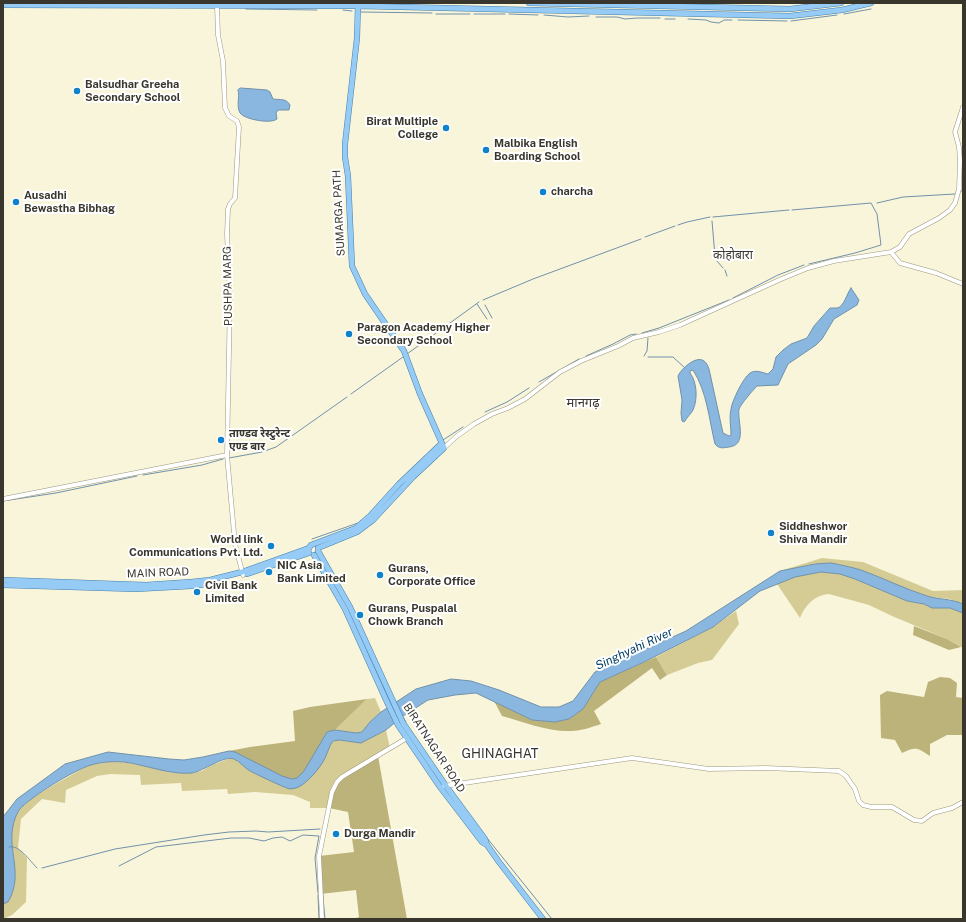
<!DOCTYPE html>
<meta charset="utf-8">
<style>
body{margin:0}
#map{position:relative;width:966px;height:922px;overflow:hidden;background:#f9f5da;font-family:"Public Sans",sans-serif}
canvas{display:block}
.frame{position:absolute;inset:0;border:4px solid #39372d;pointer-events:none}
</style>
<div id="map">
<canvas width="966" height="922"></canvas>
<div class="frame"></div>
</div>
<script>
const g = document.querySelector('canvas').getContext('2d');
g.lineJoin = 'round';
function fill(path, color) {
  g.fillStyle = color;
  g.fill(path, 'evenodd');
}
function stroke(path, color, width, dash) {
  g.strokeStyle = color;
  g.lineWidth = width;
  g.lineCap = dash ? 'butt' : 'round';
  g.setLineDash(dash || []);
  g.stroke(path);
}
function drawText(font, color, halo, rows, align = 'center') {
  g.font = font + ' "Public Sans","Noto Sans Devanagari",sans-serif';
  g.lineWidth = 4;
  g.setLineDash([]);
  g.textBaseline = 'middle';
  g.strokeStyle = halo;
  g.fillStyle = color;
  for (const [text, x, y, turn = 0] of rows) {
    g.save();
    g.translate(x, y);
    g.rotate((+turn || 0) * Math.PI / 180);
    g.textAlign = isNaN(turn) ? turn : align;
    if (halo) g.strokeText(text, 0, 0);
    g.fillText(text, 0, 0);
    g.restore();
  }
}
fill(new Path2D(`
 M822,558L863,562L933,591L963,590V604L950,599L930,597L903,588L861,570L815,564L780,571Z
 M821,572L840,574L855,579L907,601L924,604L932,608H950L963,613V648L947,639L892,616L869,605L829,594C815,595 805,605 800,618L777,584L795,577Z
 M736,611L739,624L712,660L698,663L667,675L656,657L713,627Z
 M375,698L381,712L370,722L362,732L356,733L335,730L367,699Z
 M386,730L390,748L342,777L329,808H310V802L293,795L255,792L228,794L227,789L182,791L181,783L141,785L140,775L110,774L97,776L66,790L65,803L42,799L21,819L18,848L27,858L26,902L12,915L3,919V904L8,902L14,873L7,840L10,824L19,810L32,798L50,787L89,765L108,762H122L152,767L173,773H192L202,771L212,765L228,759H234L251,771L269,779L325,758C327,753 328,744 334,741C340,738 346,742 352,742C365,741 375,736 386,730Z`), '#d5cc95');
fill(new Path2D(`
 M914,626L947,639L961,647L949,650L913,635Z
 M656,657L667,675L660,680L652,668L594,711L601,724C592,727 581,731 571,731C548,732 524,722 502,716L494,701L532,720L555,722L569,719L583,709L600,682Z
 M940,677L950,678L957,683L956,697L963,698V735H947L930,744V756C918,748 916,746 902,753L895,740L881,738L880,695L887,691L924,697L928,682Z
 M367,699L335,730L327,732C319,746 310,767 298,777C287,786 245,753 229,751L250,747L295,741L293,711L310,707Z
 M378,756L407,919H353L359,917L356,890L320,894L319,856L354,852L348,812L329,808L337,782Z`), '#bcb37a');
const water = new Path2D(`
 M241,88L267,90L270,92L273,99C280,100 286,98 290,105L289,110H278L276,113L277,119C272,124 245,120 240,113C236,106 240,97 238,90Z
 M851,288L859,300L857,305L834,319L822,339L816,345L788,364L778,385L757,386C753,390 741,404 739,409C737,421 748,445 729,447C723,448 719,449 715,444C709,419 707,392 693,370L690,371V373C697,382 698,399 693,410C691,414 687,417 685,421L684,422L682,421L681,413L682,400L678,376C681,369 696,355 704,361C706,362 708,366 709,369L723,433L729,436L731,435C731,426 729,418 731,409C732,401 743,378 750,373C756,369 763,373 768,374L773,369L776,357L783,350L791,344L807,338L814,326L830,308C832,308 834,308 837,308C844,307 847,293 851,288Z
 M831,563C841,565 851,567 861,570C883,578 905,589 927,596C940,600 949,598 963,604V613L950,608H932L924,604L907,601L855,579L840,574L821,572L795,577L760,591L713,627L644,662L600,682L583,709L569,719L555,722L532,720L476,693L455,695L428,700L403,716L386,730L361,743L339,740L333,741C329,746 328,752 325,758C321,767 306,785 296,788C294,788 292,789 290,789C287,789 256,774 252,772C245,769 241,762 234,759C224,755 204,771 192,773C169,775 147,765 124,762C112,761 101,762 91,765C74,770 30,797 19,810C0,843 27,870 8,902L3,904V817L17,799L65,764L108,752L169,759L184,760L203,757L229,751L235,752L282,776L292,779L297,778L304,771L327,732L335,730L356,733L362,732L370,722L381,712L416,689L451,679L471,681L499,690L541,707H559L573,701L595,672L686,631L780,571L815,564Z`);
fill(water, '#89b7df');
stroke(water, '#7191aa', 1);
stroke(new Path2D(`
 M246,9L317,10
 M343,10L352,11
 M361,12L432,13
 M436,14H470
 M474,14H505
 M509,14L538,15
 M844,14L871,9
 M544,15L568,17L589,16
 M596,17H617L625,19L637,18H660
 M665,19H675
 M688,19L706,20L711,22L719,23L724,20H732
 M738,20L787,21
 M791,21L837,15
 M961,191H963
 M877,203L903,197L955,194
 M792,210L871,203L877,214L881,245L855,253L809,264
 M713,217L789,210
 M712,221L715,256L717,261L723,268
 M678,225L687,222L710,217
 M645,237L675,226
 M725,270L727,276
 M733,298L778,275L804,265
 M483,300L533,279L641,239
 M477,304L487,319
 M485,305L492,318
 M642,333L659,328L729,300
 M407,354L479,302
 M586,356L613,344L630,335L636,334
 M644,356L647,351L648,338
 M648,357H673L685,368
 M539,382L579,359
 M351,394L403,357
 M485,412L507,402L529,388
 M443,440L463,427
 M229,458L262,452L276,447L347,397
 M143,475L202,465L223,459
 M3,501L56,493L137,476
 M371,512L375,507
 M312,539L358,523L362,520
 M403,717L406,722
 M487,838L552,919
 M9,847C19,844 30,861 37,868
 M119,866L156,847L231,838H249L264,841L273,838L282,837L290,841L303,835L319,836L315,858L318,893
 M42,868L115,849L204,835L229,832L256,831L268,832L320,829
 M322,886L325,919
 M318,895L319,919`), '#7191aa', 1);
const minor = new Path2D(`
 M217,5L218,35L223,61L225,108L229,116L237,121L239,127L235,198L230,204L228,209L227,234L230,297L227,455L235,544L243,575
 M891,252L900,263L936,273L963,284
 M444,448L457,436L474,424L492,414L508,408L525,399L560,372L581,361L618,346L633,338L659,332L680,325L779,280L808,268L834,261L891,252L900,247L909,234L939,218L950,210L955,203L959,189L960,161L959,147L955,132L963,107
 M3,499L227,455
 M444,786L632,758L709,769L766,768L839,771L846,776L855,789L859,801L863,805L871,807H892L914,820L922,821L933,813L952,808L963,802
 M322,919L319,856L332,792L337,782L342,777L407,738`);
const major = new Path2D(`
 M529,3L790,9L841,3
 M3,5L358,6L790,16L842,10L871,3
 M318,548L357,532L373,520L413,477L444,448L420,394L404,351L365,294L352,266L348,176L345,157V144L357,38L358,4
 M308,551L309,548L311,545L356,528L370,516L399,484L442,443
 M318,551L350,607L403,723L446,786L485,839L487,845L499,862L543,919
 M314,555L345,609L387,702L398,725L440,787L482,842L487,845
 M247,574L309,553
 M3,580L146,585L191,582L210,580L242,572L309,548
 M3,585L136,589L191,586L215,583`);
stroke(minor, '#9b977d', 5);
stroke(major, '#4780ab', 6);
stroke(minor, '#fff', 4);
stroke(major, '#95cbf5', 5);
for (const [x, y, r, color] of [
 [77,91,4,"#0f82cb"],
 [446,128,4,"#0f82cb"],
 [486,150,4,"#0f82cb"],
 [543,192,4,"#0f82cb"],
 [16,202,4,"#0f82cb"],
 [349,334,4,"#0f82cb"],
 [221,440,4,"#0f82cb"],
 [771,533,4,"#0f82cb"],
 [271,546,4,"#0f82cb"],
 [269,572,4,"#0f82cb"],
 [380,575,4,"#0f82cb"],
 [197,592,4,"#0f82cb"],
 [360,615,4,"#0f82cb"],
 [336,834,4,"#0f82cb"]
]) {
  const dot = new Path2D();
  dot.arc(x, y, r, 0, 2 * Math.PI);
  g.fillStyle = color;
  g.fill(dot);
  stroke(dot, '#fff', 1.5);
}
drawText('bold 11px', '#39372d', '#fff', [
 ["Balsudhar Greeha",85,85],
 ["Secondary School",85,98],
 ["Birat Multiple",438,122,"right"],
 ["College",438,135,"right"],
 ["Malbika English",494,144],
 ["Boarding School",494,157],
 ["charcha",551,192],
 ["Ausadhi",24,196],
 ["Bewastha Bibhag",24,209],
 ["Paragon Academy Higher",357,328],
 ["Secondary School",357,341],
 ["ताण्डव रेस्टुरेन्ट",229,434],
 ["एण्ड बार",229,447],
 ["Siddheshwor",779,527],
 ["Shiva Mandir",779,540],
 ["World link",263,540,"right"],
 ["Communications Pvt. Ltd.",263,553,"right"],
 ["NIC Asia",277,566],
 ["Bank Limited",277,579],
 ["Gurans,",388,569],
 ["Corporate Office",388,582],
 ["Civil Bank",205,586],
 ["Limited",205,599],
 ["Gurans, Puspalal",368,609],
 ["Chowk Branch",368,622],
 ["Durga Mandir",344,834]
], 'left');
drawText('11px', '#39372d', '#fff', [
 ["SUMARGA PATH",339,213,-93],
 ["PUSHPA MARG",228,286,-91],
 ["MAIN ROAD",158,573,-2],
 ["BIRATNAGAR ROAD",434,748,57]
]);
drawText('12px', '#39372d', '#fff', [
 ["कोहोबारा",733,255]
]);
drawText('italic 12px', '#074066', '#fff', [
 ["Singhyahi River",634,649,-25]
]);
drawText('13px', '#39372d', '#fff', [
 ["मानगढ़",583,403],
 ["GHINAGHAT",500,754]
]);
</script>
